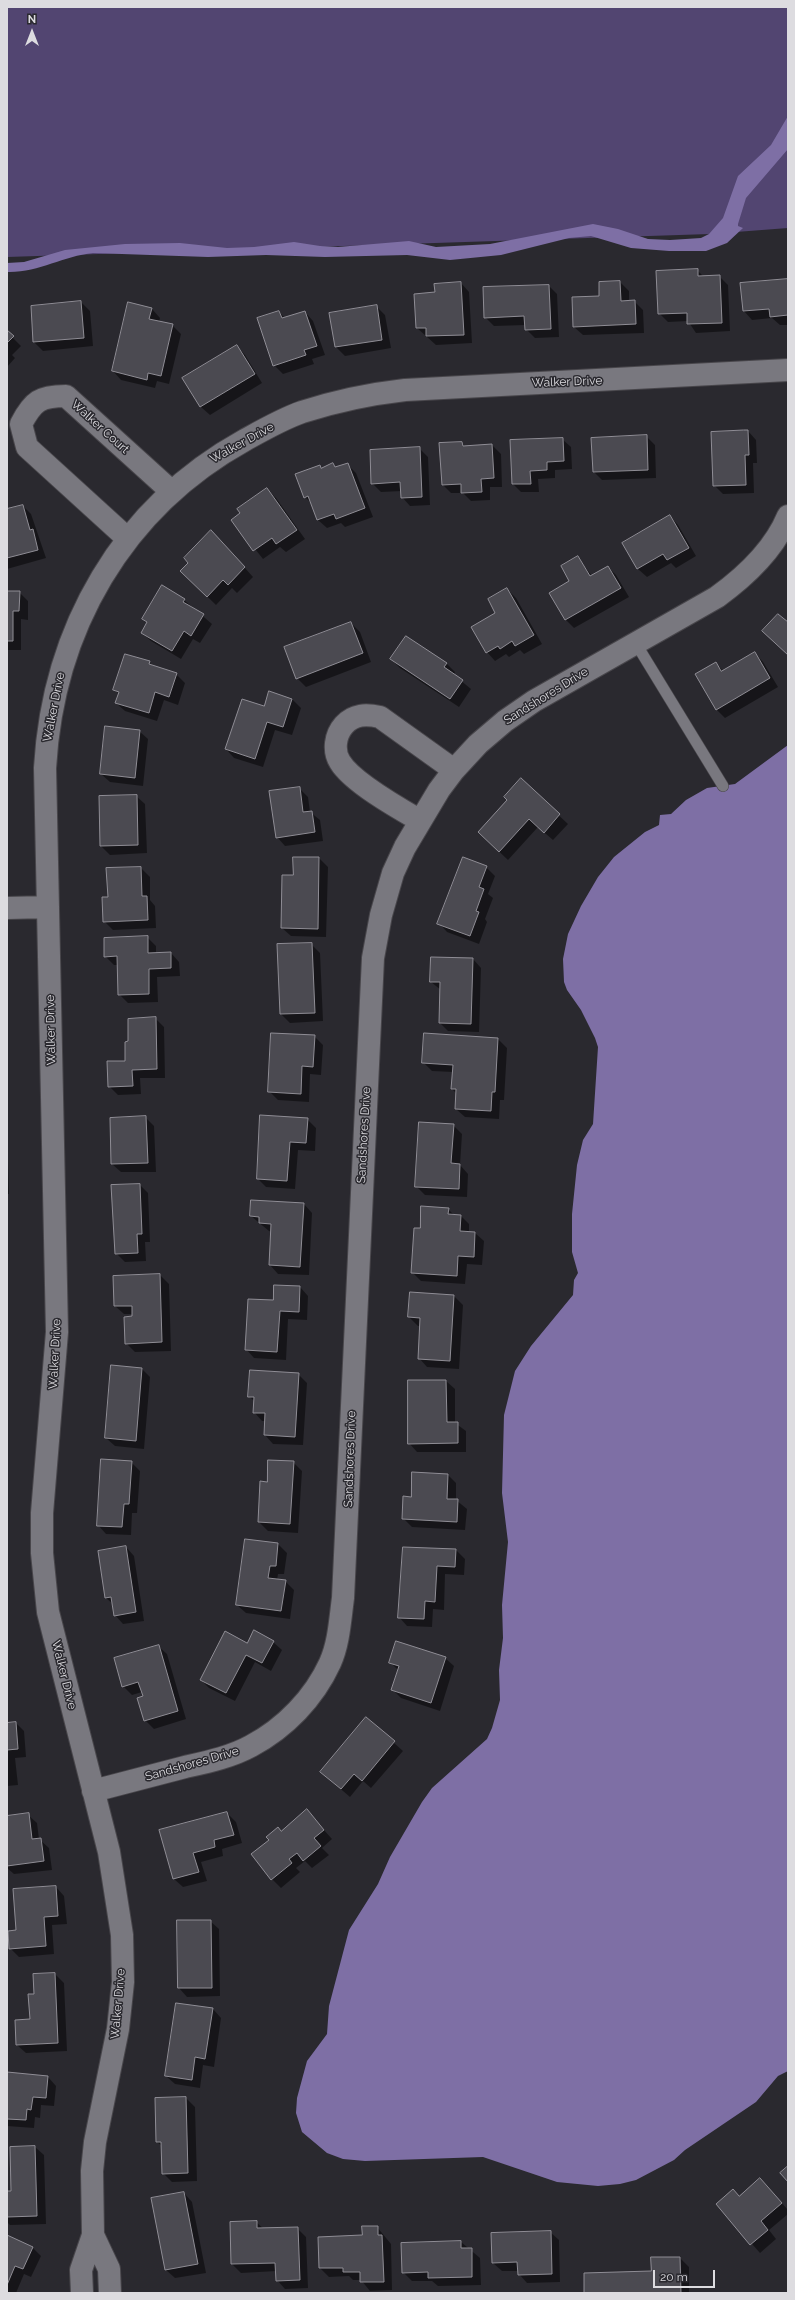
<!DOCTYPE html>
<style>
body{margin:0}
#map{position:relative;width:795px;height:2300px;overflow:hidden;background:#2a292f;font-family:Raleway,sans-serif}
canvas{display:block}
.frame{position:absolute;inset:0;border:8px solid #dddce0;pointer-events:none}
.north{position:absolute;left:12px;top:12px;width:40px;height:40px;-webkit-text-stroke:3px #2a292f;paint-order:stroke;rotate:0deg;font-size:11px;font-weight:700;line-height:16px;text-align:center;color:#dddce0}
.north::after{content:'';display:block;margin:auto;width:14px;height:18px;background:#dddce0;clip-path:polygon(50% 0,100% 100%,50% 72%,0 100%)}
.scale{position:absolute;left:653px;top:2270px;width:62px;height:18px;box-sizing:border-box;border:2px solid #dddce0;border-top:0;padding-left:5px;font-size:12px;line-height:14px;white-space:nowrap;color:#dddce0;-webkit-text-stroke:3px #2a292f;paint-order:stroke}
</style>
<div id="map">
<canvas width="795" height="2300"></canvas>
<div class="frame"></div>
<div class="north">N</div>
<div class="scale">20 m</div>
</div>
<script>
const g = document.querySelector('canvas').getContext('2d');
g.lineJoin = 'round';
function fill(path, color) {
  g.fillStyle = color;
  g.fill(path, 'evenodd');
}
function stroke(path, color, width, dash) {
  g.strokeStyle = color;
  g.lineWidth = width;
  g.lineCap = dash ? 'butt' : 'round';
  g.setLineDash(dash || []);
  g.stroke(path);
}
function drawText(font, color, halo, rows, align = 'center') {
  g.font = font + ' Raleway,sans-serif';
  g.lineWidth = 3;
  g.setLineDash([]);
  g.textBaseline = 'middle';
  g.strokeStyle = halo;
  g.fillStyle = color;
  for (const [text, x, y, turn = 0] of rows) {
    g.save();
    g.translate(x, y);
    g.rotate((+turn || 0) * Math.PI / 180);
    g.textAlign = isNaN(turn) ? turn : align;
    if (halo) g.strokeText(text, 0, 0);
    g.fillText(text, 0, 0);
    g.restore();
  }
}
fill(new Path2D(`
 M7,7H788V228L710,234L7,257Z`), '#524571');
fill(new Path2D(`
 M788,116V149L746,198L738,224V226L743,228L727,243L706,251H669L631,248L591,236L569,238L501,255L450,260L407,255L325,257L266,255L208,257L93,253C63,256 38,273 7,272V263L24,262L65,250L125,244L180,243L227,248L254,247L294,242L320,246L338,247L409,241L436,247L490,244L593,224L618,229L648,239L670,240L701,238L709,234L723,218L738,176L771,145Z
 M788,745V2071L778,2076L756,2102L685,2150L674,2160L636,2180L620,2184L598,2186L557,2182L483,2157L365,2161L343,2159L327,2153L302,2132L296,2113L297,2098L307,2061L327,2034L329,2006L349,1930L378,1884L390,1857L422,1802L432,1788L487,1739L492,1728L500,1700L499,1670L503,1638L502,1605L508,1542L502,1493L504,1415L515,1371L531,1346L573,1295L574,1280L578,1273L572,1252V1214L577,1165L583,1140L593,1124L598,1047L595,1038L581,1010L567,990L564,982L563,959L568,934L581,906L598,877L614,857L645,832L659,825L660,815L671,814L686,800L707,788L735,784Z`), '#7e6fa5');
fill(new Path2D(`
 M697,270L704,277L719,276L728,285L730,331L696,333L688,321L668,322L659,313Z
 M788,280V325H780L772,318L752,320L744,311L741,284Z
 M620,282L629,291V302L634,301L643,310L644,333L583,335L574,327L600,297Z
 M461,283L469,292L472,343L436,345L417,328L436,293Z
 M549,286L557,294L559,337L535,338L526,329V325L494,326L485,317Z
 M81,302L90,311L93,346L43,351L34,342Z
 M376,306L385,315L391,348L345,356L336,347L330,313Z
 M152,309L160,318L159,322L172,325L181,334L169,384L157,381L155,388L121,380L113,371Z
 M279,312L285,318L305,312L313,321L325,355L312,359L314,364L283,374L274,365Z
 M7,332L21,346L12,355L15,358L7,367Z
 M237,346L245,355L262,383L210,415L201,407L184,378Z
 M748,431L756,440L757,463H753L754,493L723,494L714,485Z
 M646,436L655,445L656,478L602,480L594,472Z
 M562,439L571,447L572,469L555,470V478L538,479L539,492H521L513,484Z
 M462,443L466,447L492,445L501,454L502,487H490V500L471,501L463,493H451L443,485Z
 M419,448L428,457L430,505L410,506L402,497V491L381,492L372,483Z
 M347,464L356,473L373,517L345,527L341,523L327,528L318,520L313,505L305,497L320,466L322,469L333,465L336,468Z
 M267,489L276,498L305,539L286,552L280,547L263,559L232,520Z
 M23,506L31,514L46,558L7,569V510Z
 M670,516L678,525L696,556L676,568L671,563L647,577L638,569L623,543Z
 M220,540L253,577L237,593L232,588L216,605L181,571Z
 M578,558L592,576L608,567L616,575L629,597L574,628L566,620L551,593L571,581Z
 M507,589L516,598L542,644L524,654L520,650L509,657L506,654L495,661L487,652L497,613Z
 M7,592H19L28,601V620L21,619V650H7Z
 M184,600L212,624L200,643L193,639L181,659L151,641L142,633L148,623L143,619Z
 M351,623L360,632L371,662L306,687L297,678Z
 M406,637L447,664L455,672L454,675L471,689L459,707L400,668L391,659Z
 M755,653L763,662L778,687L725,718L716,709V663L723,671Z
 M149,662L154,667L176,674L185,683L178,705L164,700L157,721L125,711L116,703L119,694L115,690Z
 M7,672V673L8,691H7Z
 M270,693L292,699L301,708L292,735L275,730L263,767L234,758L226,749L265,707Z
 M139,731L148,739L143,786L110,782L101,774Z
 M521,780L568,824L553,840L538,827L508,860L488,841Z
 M299,788L308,797L310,812L320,820L323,841L285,846L277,837Z
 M136,796L145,804L147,853L110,855L101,846L100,797Z
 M319,858L328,867L326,937L291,936L282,928L294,876Z
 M486,867L495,876L488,894L493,898L485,919L487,922L479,944L447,932L439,923Z
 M141,868L150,877V900L155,906L156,928L113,930L104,921L109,898Z
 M147,937L156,946V953H171L179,962L180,976L157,977L158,1002L128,1003L119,994L118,965H114L105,956Z
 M311,944L320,953L323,1021L290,1023L281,1014Z
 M473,959L481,968L479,1032L448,1031L440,1023L441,990L431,982Z
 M155,1018L164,1027L165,1078H140L141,1094L118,1095L109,1086L126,1062L130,1042Z
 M314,1036L323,1045L321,1075L310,1074L309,1102L278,1100L269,1091Z
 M498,1039L507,1048L504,1100H500L499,1119L465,1117L456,1109L457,1094L452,1089L453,1072L432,1071L423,1062Z
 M146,1118L154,1126L156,1172H121L112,1164Z
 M307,1119L316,1128L315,1151L298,1150L295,1189L266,1187L258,1179Z
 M453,1125L462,1134L460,1165L468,1174L467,1197L425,1195L416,1186Z
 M7,1130L9,1194H7Z
 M140,1185L148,1193L150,1242H145L146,1261L125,1262L116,1253Z
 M304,1204L312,1213L309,1275L278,1274L270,1265L272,1232L269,1231L251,1216Z
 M448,1209L455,1216H461L469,1224V1232L475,1233L484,1241L482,1265L467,1264L465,1284L421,1281L412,1272L420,1229Z
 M7,1251L8,1282H7Z
 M160,1275L169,1284L171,1351L135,1352L126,1343L133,1314H124L115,1306L114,1277Z
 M300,1287L308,1296L307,1320L288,1319L286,1360L254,1358L246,1349L274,1301Z
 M454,1296L463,1305L459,1369L427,1367L419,1358L421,1326H418L409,1317Z
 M142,1369L150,1377L144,1449L115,1446L106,1438Z
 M298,1374L307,1383L303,1445L273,1444L265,1435L266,1421H262L254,1412L255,1402L249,1396Z
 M446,1381L455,1389V1423L466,1431V1452H417L409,1443Z
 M131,1462L140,1471L137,1513H132L131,1535L106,1534L98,1525Z
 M293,1462L302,1471L298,1533L268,1531L259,1522L268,1483Z
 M448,1475L456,1483V1500L467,1509L465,1530L412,1527L403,1518L412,1498Z
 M278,1544L287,1553L284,1574H278L277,1580L285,1581L294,1590L290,1619L246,1613L237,1605Z
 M126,1547L134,1556L144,1621L123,1624L115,1615L113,1604L106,1598Z
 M404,1548L456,1550L465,1559L464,1575L445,1574L444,1610L433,1609L432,1627L407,1626L399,1617Z
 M273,1642L282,1650L271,1671L255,1662L235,1701L209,1688L201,1680L248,1644Z
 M158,1646L167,1654L186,1719L154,1729L145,1720L142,1692L132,1695L123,1686Z
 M445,1658L454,1666L440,1711L401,1698L393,1690L399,1671L390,1662Z
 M366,1718L403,1751L371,1788L363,1781L350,1797L321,1772Z
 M16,1723L24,1731L26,1757L15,1758L18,1785L7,1786V1724Z
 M307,1811L332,1839L322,1848L329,1855L312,1868L305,1861L296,1868L300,1872L281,1888L272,1879L281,1832Z
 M227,1813L236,1822L242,1843L222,1849L223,1856L201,1862L207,1881L183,1887L174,1879L160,1831Z
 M28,1815L37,1823L39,1839L49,1848L52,1870L14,1874L7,1868V1817Z
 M56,1887L64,1896L67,1924L52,1925L54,1954L19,1957L10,1948L17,1931Z
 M210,1921L219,1929L220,1996L187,1997L179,1988Z
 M55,1974L64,1983L67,2051L26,2053L17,2045L31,2020L35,1995Z
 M213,2009L221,2018L214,2067L203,2065L200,2088L175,2084L166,2076Z
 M7,2073L48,2077L56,2086L54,2106L41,2105L40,2118L35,2117L34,2128L7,2126Z
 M186,2098L195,2107L197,2181L172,2182L163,2173V2147L157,2142Z
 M35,2147L44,2155L46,2224L10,2225L7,2222V2192H12Z
 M760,2179L788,2210V2214L769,2230L776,2239L760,2253L717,2204L740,2197Z
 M184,2193L192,2202L206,2273L175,2278L166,2270Z
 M256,2222L264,2229L297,2228L306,2237L308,2288L285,2289L277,2280V2271L241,2273L232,2264Z
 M377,2227L391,2244L392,2290L370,2291L361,2280H353L349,2276L329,2277L320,2268Z
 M550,2232L559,2240L560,2282L527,2283L519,2274V2271H502L493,2263Z
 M7,2236L32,2247L41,2256L31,2277L24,2274L16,2293H7Z
 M461,2242L480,2258L481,2285L438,2286L432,2281H412L403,2272Z
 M680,2258L689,2267V2293H585L653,2272Z`), '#0007');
const building = new Path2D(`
 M698,269V276L720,275L722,323L687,324V313L658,314L656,271Z
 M788,279V315L770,317L769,309L743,311L740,283Z
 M620,281L621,301L635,300L636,324L573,327L572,297L599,296V282Z
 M461,282L464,335L426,336V328H416L414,294L435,292L434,284Z
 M549,285L551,329L525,330L524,316L484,318L483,287Z
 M81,301L84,338L33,342L31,306Z
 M128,302L152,308L149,319L173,324L161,376L148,373L147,380L112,371Z
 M377,305L382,340L335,347L329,313Z
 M279,311L282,318L305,311L317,346L304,350L306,355L273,366L257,318Z
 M7,330L14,336L7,343Z
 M237,345L255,374L200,407L182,378Z
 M744,430H748L749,455H745L746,485L713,486L711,432Z
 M647,435L648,470L593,472L591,438Z
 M563,438L564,461L547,462V470L530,471L531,484H512L510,440Z
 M462,442L463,446L492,444L494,478L481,479L482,492L461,493V484L442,485L439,443Z
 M420,447L422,497L401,498L400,482L371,484L370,450Z
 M333,463L335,467L348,463L365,508L336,519L334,514L317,520L308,496L304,498L295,474L320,465L321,468Z
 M267,488L297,530L276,544L272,538L253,551L231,520L240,513L237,509Z
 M23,505L30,530L33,529L38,550L7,558V509Z
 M670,515L689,548L667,560L663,554L637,569L622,543Z
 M211,530L245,567L228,585L223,580L207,597L180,571L188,563L184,558Z
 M578,556L590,576L608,566L621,588L565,620L549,593L569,581L561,566Z
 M162,585L185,599L183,602L204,614L191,636L184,631L172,651L141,633L147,622L142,619Z
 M507,588L534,635L515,646L512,641L500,649L498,646L486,653L471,627L495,613L488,599Z
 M7,591H20L19,611H13V641H7Z
 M778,614L788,622V655L762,631Z
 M351,622L363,653L296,679L284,647Z
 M406,636L447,663L444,667L463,680L450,699L390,659Z
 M755,652L770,678L716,710L695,674L716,662L721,671Z
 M125,654L150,661L149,664L177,673L169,697L155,692L149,713L115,703L119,692L113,690Z
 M269,691L292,699L283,727L267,722L255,759L225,749L242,699L264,706Z
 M105,726L140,730L135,778L100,774Z
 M521,778L560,814L544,833L529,819L499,852L478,832L507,800L504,797Z
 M300,787L303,812L312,811L315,832L276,838L269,791Z
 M137,795L138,845L100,846L99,796Z
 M293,857H319L318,929L281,928L282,875H293Z
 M463,857L487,866L479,887L484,889L476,911L479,912L470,936L437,924Z
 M141,867L142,896H147L148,920L103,922L102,897H108L106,868Z
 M148,936V953L171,952V968L149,969V994L118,995L117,956L104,957V938Z
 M312,943L315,1013L280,1014L277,944Z
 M431,957L473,958L471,1024L439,1023L440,982H430Z
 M156,1017L157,1069L132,1070L133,1086L108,1087L107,1061H125V1042L128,1041V1019Z
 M271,1033L315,1035L313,1067L302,1066L301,1094L268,1092Z
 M424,1033L498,1038L495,1092H492L491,1111L455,1109L456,1089H451L453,1065L422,1063Z
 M260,1115L308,1118L306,1143L290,1142L287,1181L257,1179Z
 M146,1116L148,1163L111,1164L110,1118Z
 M419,1122L454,1124L451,1163L460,1164L459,1189L415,1187Z
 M140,1184L142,1234H137L138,1253L115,1254L111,1185Z
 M251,1200L304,1203L300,1267L269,1265L271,1224L259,1223V1217L250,1216Z
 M421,1206L449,1208L448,1214L461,1215L460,1231L475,1232L474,1257L458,1256L457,1276L411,1273L414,1228H420Z
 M160,1274L162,1342L125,1344L124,1317L132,1316V1306H114L113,1276Z
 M274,1285L300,1286L299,1312L280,1311L277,1352L245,1350L248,1299L273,1300Z
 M410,1292L454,1295L450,1361L418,1359L420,1318L408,1317Z
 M111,1365L142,1368L136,1441L105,1438Z
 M250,1370L299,1373L295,1437L264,1435L265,1413H253L254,1397H248Z
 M408,1380H446L447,1422H458V1443L408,1444Z
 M101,1459L132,1461L129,1504H124L122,1527L97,1526Z
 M268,1460L294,1461L290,1524L258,1522L260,1481L267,1482Z
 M412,1472L448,1474L447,1499H458L457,1522L402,1519L403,1496L411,1497Z
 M245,1539L278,1543L276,1566H270L268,1578L286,1580L281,1611L236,1605Z
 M126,1546L136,1612L114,1616L111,1597L105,1598L98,1551Z
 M403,1547L456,1549L455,1567L437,1566L435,1602L425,1601L424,1619L398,1618Z
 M254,1630L274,1641L262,1663L246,1655L226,1693L200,1680L225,1631L247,1643Z
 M396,1641L446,1657L431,1703L391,1690L399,1666L389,1663Z
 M159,1645L178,1711L144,1721L137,1698L143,1696L138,1682L122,1687L114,1658Z
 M366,1717L395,1741L362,1781L354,1774L341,1789L320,1772Z
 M16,1722L18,1749L7,1750V1723Z
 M307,1809L324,1830L314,1838L321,1846L303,1861L297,1853L289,1859L292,1863L271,1880L251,1854L269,1840L266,1837L278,1827L281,1831Z
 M227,1812L234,1835L214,1840L215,1847L193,1853L199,1872L173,1879L159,1830Z
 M29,1813L32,1839L41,1838L44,1861L7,1866V1816Z
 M56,1886L58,1916L44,1917L46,1946L9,1949L8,1931L16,1930L13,1889Z
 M177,1920H211L212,1988H178Z
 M55,1973L58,2043L16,2045L15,2020L30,2019L28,1994H34L33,1974Z
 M176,2003L213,2008L205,2059L195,2057L192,2080L165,2076Z
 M7,2072L48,2076L46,2098L33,2097L31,2110L27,2109L26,2120L7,2119Z
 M186,2097L188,2173L162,2174L161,2142H156L155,2098Z
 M35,2146L37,2216L7,2217V2191H11L10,2147Z
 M788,2166V2182L780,2173Z
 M760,2178L782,2203L761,2221L768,2230L750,2245L716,2204L733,2189L739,2196Z
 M184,2192L198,2264L165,2270L151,2198Z
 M257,2221V2228L298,2227L300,2280L276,2281L275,2263L231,2264L230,2222Z
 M362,2226H378V2235H382L384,2282H360V2272H343V2268H319L318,2237L362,2235Z
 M551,2231L552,2274L518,2275L517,2262L492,2263L491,2233Z
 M7,2235L33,2247L23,2269L15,2266L7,2285Z
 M461,2241V2248H472V2277L428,2278V2272L402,2273L401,2243Z
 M651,2257H680L681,2293H584V2273L651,2271Z`);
fill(building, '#4b4a51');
stroke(building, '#8f8d95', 1);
const lane = new Path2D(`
 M635,642L723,786`);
const street = new Path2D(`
 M128,539L27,447L21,424C33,401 40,396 66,396L171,491
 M419,820C398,808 352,782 340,762C333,751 335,735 344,725C354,714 366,714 380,717L454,770
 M7,908L48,907
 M93,1791C124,1783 154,1775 185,1767C207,1762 231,1757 251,1746C285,1728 314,1698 330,1663C339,1643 340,1620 343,1598L373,958L381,915L393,873L405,847L439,790L454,770L478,744L505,721L534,701L717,597C746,576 774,550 788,516
 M93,2235L109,2269L110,2293
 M82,2293L81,2270L93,2235L92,2171L95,2142L118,2029L123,1982L122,1935L109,1852L48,1612L42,1553V1513L57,1332L45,768C53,629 122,508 245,440C263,430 282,419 302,412C336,401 370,394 405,390L788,370`);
stroke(lane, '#48464b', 12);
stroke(street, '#48464b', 24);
stroke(lane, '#79787f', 11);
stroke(street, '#79787f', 22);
drawText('12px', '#dddce0', '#2a292f', [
 ["Walker Drive",567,382,-2],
 ["Walker Court",100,427,42],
 ["Walker Drive",242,443,-29],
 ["Sandshores Drive",546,696,-32],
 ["Walker Drive",54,707,-79],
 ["Walker Drive",51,1030,-91],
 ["Sandshores Drive",364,1135,-87],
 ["Walker Drive",55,1354,-87],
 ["Sandshores Drive",350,1459,-88],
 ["Walker Drive",64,1675,76],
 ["Sandshores Drive",192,1764,-16],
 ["Walker Drive",118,2004,-85]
]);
</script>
